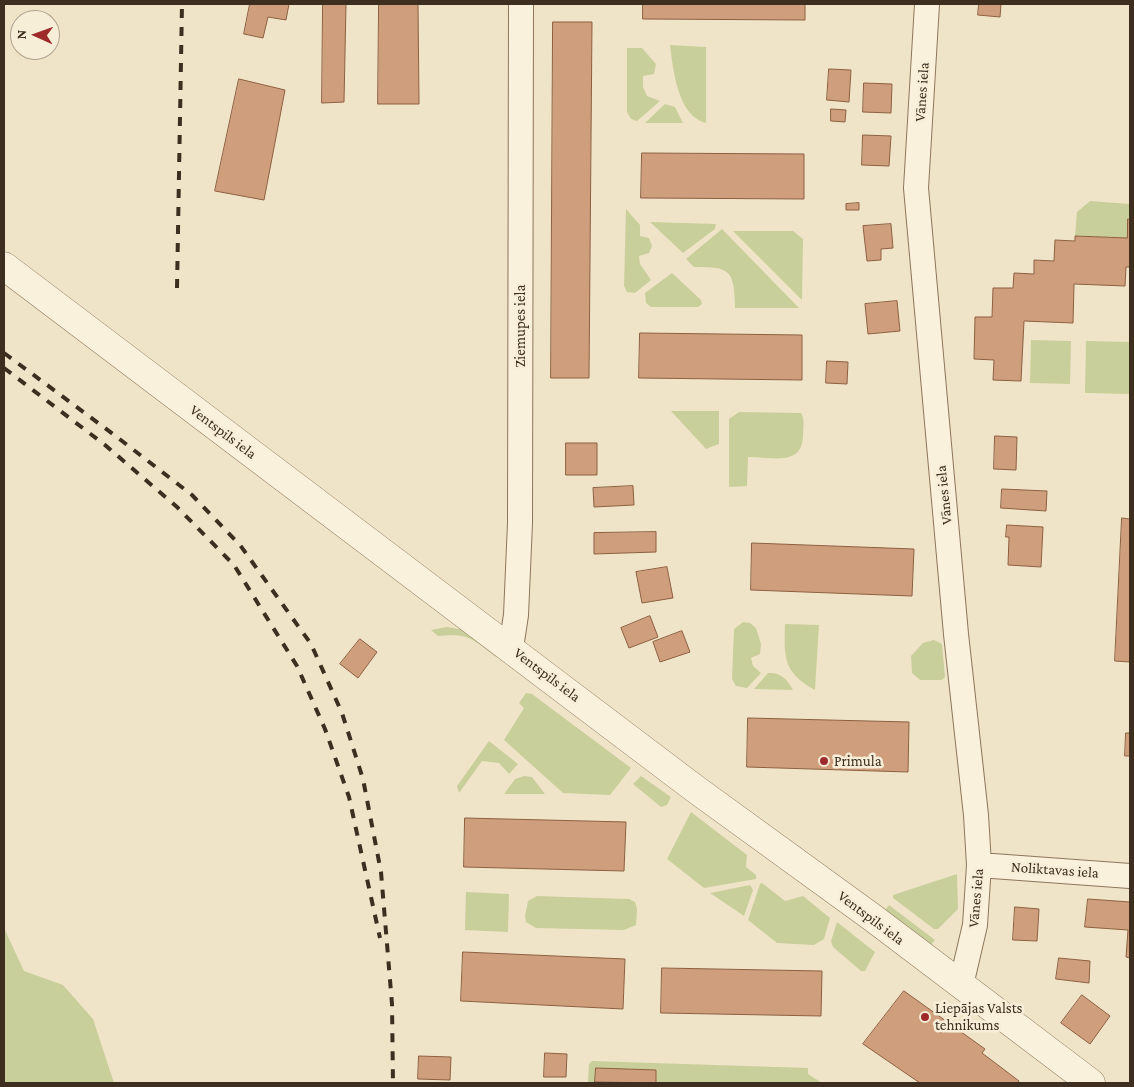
<!DOCTYPE html>
<meta charset="utf-8">
<style>
body{margin:0}
#map{position:relative;width:1134px;height:1087px;overflow:hidden;background:#f0e4c8;font-family:"Crimson Pro",serif}
canvas{display:block}
.frame{position:absolute;inset:0;border:5px solid #3d2e20;pointer-events:none}
.north{position:absolute;left:10px;top:10px;width:50px;height:50px;box-sizing:border-box;background:#f7eed8;border:1px solid #ada18e;border-radius:50%;rotate:272deg;font-size:14px;font-weight:700;line-height:20px;text-align:center;color:#3d2e20}
.north::after{content:'';display:block;margin:auto;width:18px;height:22px;background:#9e2a2b;clip-path:polygon(50% 0,100% 100%,50% 72%,0 100%)}
</style>
<div id="map">
<canvas width="1134" height="1087"></canvas>
<div class="frame"></div>
<div class="north">N</div>
</div>
<script>
const g = document.querySelector('canvas').getContext('2d');
g.lineJoin = 'round';
function fill(path, color) {
  g.fillStyle = color;
  g.fill(path, 'evenodd');
}
function stroke(path, color, width, dash) {
  g.strokeStyle = color;
  g.lineWidth = width;
  g.lineCap = dash ? 'butt' : 'round';
  g.setLineDash(dash || []);
  g.stroke(path);
}
function drawText(font, color, halo, rows, align = 'center') {
  g.font = font + ' "Crimson Pro",serif';
  g.lineWidth = 5;
  g.setLineDash([]);
  g.textBaseline = 'middle';
  g.strokeStyle = halo;
  g.fillStyle = color;
  for (const [text, x, y, turn = 0] of rows) {
    g.save();
    g.translate(x, y);
    g.rotate((+turn || 0) * Math.PI / 180);
    g.textAlign = isNaN(turn) ? turn : align;
    if (halo) g.strokeText(text, 0, 0);
    g.fillText(text, 0, 0);
    g.restore();
  }
}
fill(new Path2D(`
 M670,45L706,47V123C677,116 673,68 670,45Z
 M627,48H642L656,64L654,74L643,76V87L647,96L660,101L637,121L631,119L627,112Z
 M665,104L675,107L683,123H645Z
 M1090,201L1130,204L1127,238L1075,236L1077,212Z
 M626,209L640,225V236L649,238L652,246L649,253L639,256L640,264L651,280L635,293L627,292L624,286Z
 M650,222L716,224L715,229L683,253Z
 M722,229L799,308H735C734,270 731,267 694,267L686,259Z
 M733,231H793L803,239L802,300Z
 M672,273L701,300L702,304L698,307H651L646,303L645,293Z
 M1031,340L1071,341L1070,384L1030,383Z
 M1086,341L1130,342V394L1085,393Z
 M671,411H719V444L706,449Z
 M739,412L801,413C805,419 803,428 803,436C802,467 771,457 748,457L747,486L729,487V419Z
 M743,622L750,623L756,628L761,644L760,654L751,658L753,666L761,673L747,688L736,686L732,679L734,629Z
 M785,624L819,625L815,690C783,672 784,658 785,624Z
 M447,627L465,630L495,651L496,657C472,639 470,633 438,636L431,630Z
 M934,640L942,644L945,677L942,680H920L912,673L911,656L923,643Z
 M768,673C781,672 788,680 793,690L754,689Z
 M526,693L532,694L631,768L610,795L563,793L504,740L524,708L519,703Z
 M489,741L518,764L509,774L499,763L482,761L459,793L457,786Z
 M524,776L532,777L545,794H504L515,779Z
 M641,776L671,797L667,805L661,807L633,784Z
 M691,812L747,855L746,867L756,875V879L704,888L667,859Z
 M957,874L958,909L938,929H934L893,898V895Z
 M762,883L785,901L803,896L830,918L824,939L814,945L777,943L748,920L760,884Z
 M750,885L753,890L744,916L710,893Z
 M466,892L509,894L508,932L465,930Z
 M537,896L629,899L635,902L637,909L636,925L624,930L536,928L526,922L525,916L528,901Z
 M889,905L935,940L931,945L885,910Z
 M837,922L875,952L865,971H861L833,947L831,941Z
 M4,928L24,971L63,985L93,1019L114,1083H4Z
 M592,1061L808,1068V1074L822,1083H588L589,1064Z`), '#c9cf9b');
const building = new Path2D(`
 M250,4H289L286,20L268,17L263,38L244,34Z
 M323,4H346L344,102L322,103Z
 M379,4H418L419,104H378Z
 M643,4H805V20L643,19Z
 M979,4H1001L1000,17L978,15Z
 M553,22H592L589,378H551Z
 M829,69L851,70L849,102L827,100Z
 M239,79L285,90L264,200L215,191Z
 M864,83L892,84L891,113L863,112Z
 M831,109L846,110L845,122L831,121Z
 M863,135L891,136L889,166L862,165Z
 M642,153L804,154V199L641,198Z
 M859,203V210H846V204Z
 M1128,219H1130V267H1126L1125,286L1074,284L1073,323L1024,321L1021,381L993,380L994,360L974,359L975,317H992L993,288H1013L1014,273L1034,274V260L1054,261L1055,240L1075,241V236L1127,238Z
 M891,224L893,248L881,249V260L867,261L863,226Z
 M897,301L900,331L868,334L865,304Z
 M640,333L802,335V380L639,378Z
 M827,361L848,362L847,384L826,383Z
 M995,436L1017,437L1016,470L994,469Z
 M566,443H597V475H566Z
 M633,486L634,505L594,507L593,488Z
 M1002,489L1047,491L1046,511L1001,508Z
 M1122,518L1130,519V662L1115,661Z
 M1007,525L1043,527L1041,567L1008,565L1009,537H1006Z
 M656,532V552L594,554V533Z
 M752,543L914,549L912,596L751,590Z
 M667,567L673,598L642,603L636,572Z
 M650,616L658,637L629,648L621,628Z
 M682,631L690,652L660,662L653,642Z
 M360,639L377,652L358,678L340,664Z
 M748,718L909,722L908,772L747,767Z
 M1126,733H1130V756H1125Z
 M465,818L626,822L624,871L464,867Z
 M1088,899L1130,902V958L1126,957L1128,930L1085,927Z
 M1015,907L1039,909L1037,941L1013,940Z
 M463,952L625,959L623,1009L461,1001Z
 M1059,958L1090,961L1089,983L1056,979Z
 M662,968L822,971L821,1016L661,1013Z
 M904,991L985,1049L982,1053L1019,1081L1018,1083H920L863,1044Z
 M1082,995L1110,1016L1090,1044L1061,1023Z
 M545,1053L567,1054L566,1077H544Z
 M419,1056L451,1057L450,1080L418,1079Z
 M596,1068L656,1070V1083L595,1082Z`);
fill(building, '#cf9f7d');
stroke(building, '#8d5f41', 1);
const minor = new Path2D(`
 M927,4L916,188L956,634L976,815L979,865L975,925L961,985
 M511,648L516,615L520,523L521,4
 M979,865L1130,876`);
const tertiary = new Path2D(`
 M4,266L694,788L873,918L1091,1083`);
stroke(minor, '#8d765c', 26);
stroke(tertiary, '#8d765c', 29);
stroke(minor, '#faf1dc', 24);
stroke(tertiary, '#faf1dc', 28);
stroke(new Path2D(`
 M177,288L182,4
 M4,353L113,434L192,495L240,545L311,644L342,713L363,779L381,872L392,1004L393,1083
 M4,368L105,445L177,507L234,565L297,666L325,729L349,797L380,938`), '#3d2e20', 4, [9, 9]);
for (const [x, y, r, color] of [
 [824,761,5,"#9e2a2b"],
 [925,1017,5,"#9e2a2b"]
]) {
  const dot = new Path2D();
  dot.arc(x, y, r, 0, 2 * Math.PI);
  g.fillStyle = color;
  g.fill(dot);
  stroke(dot, '#f7eed8', 2);
}
drawText('15px', '#3d2e20', '#f7eed8', [
 ["Vānes iela",922,92,-86],
 ["Ziemupes iela",520,326,-90],
 ["Ventspils iela",223,432,37],
 ["Vānes iela",944,495,-96],
 ["Ventspils iela",547,675,37],
 ["Noliktavas iela",1055,870,4],
 ["Vānes iela",976,898,-85],
 ["Ventspils iela",871,918,37]
]);
drawText('15px', '#3d2e20', '#f7eed8', [
 ["Primula",834,761],
 ["Liepājas Valsts",935,1008],
 ["tehnikums",935,1025]
], 'left');
</script>
